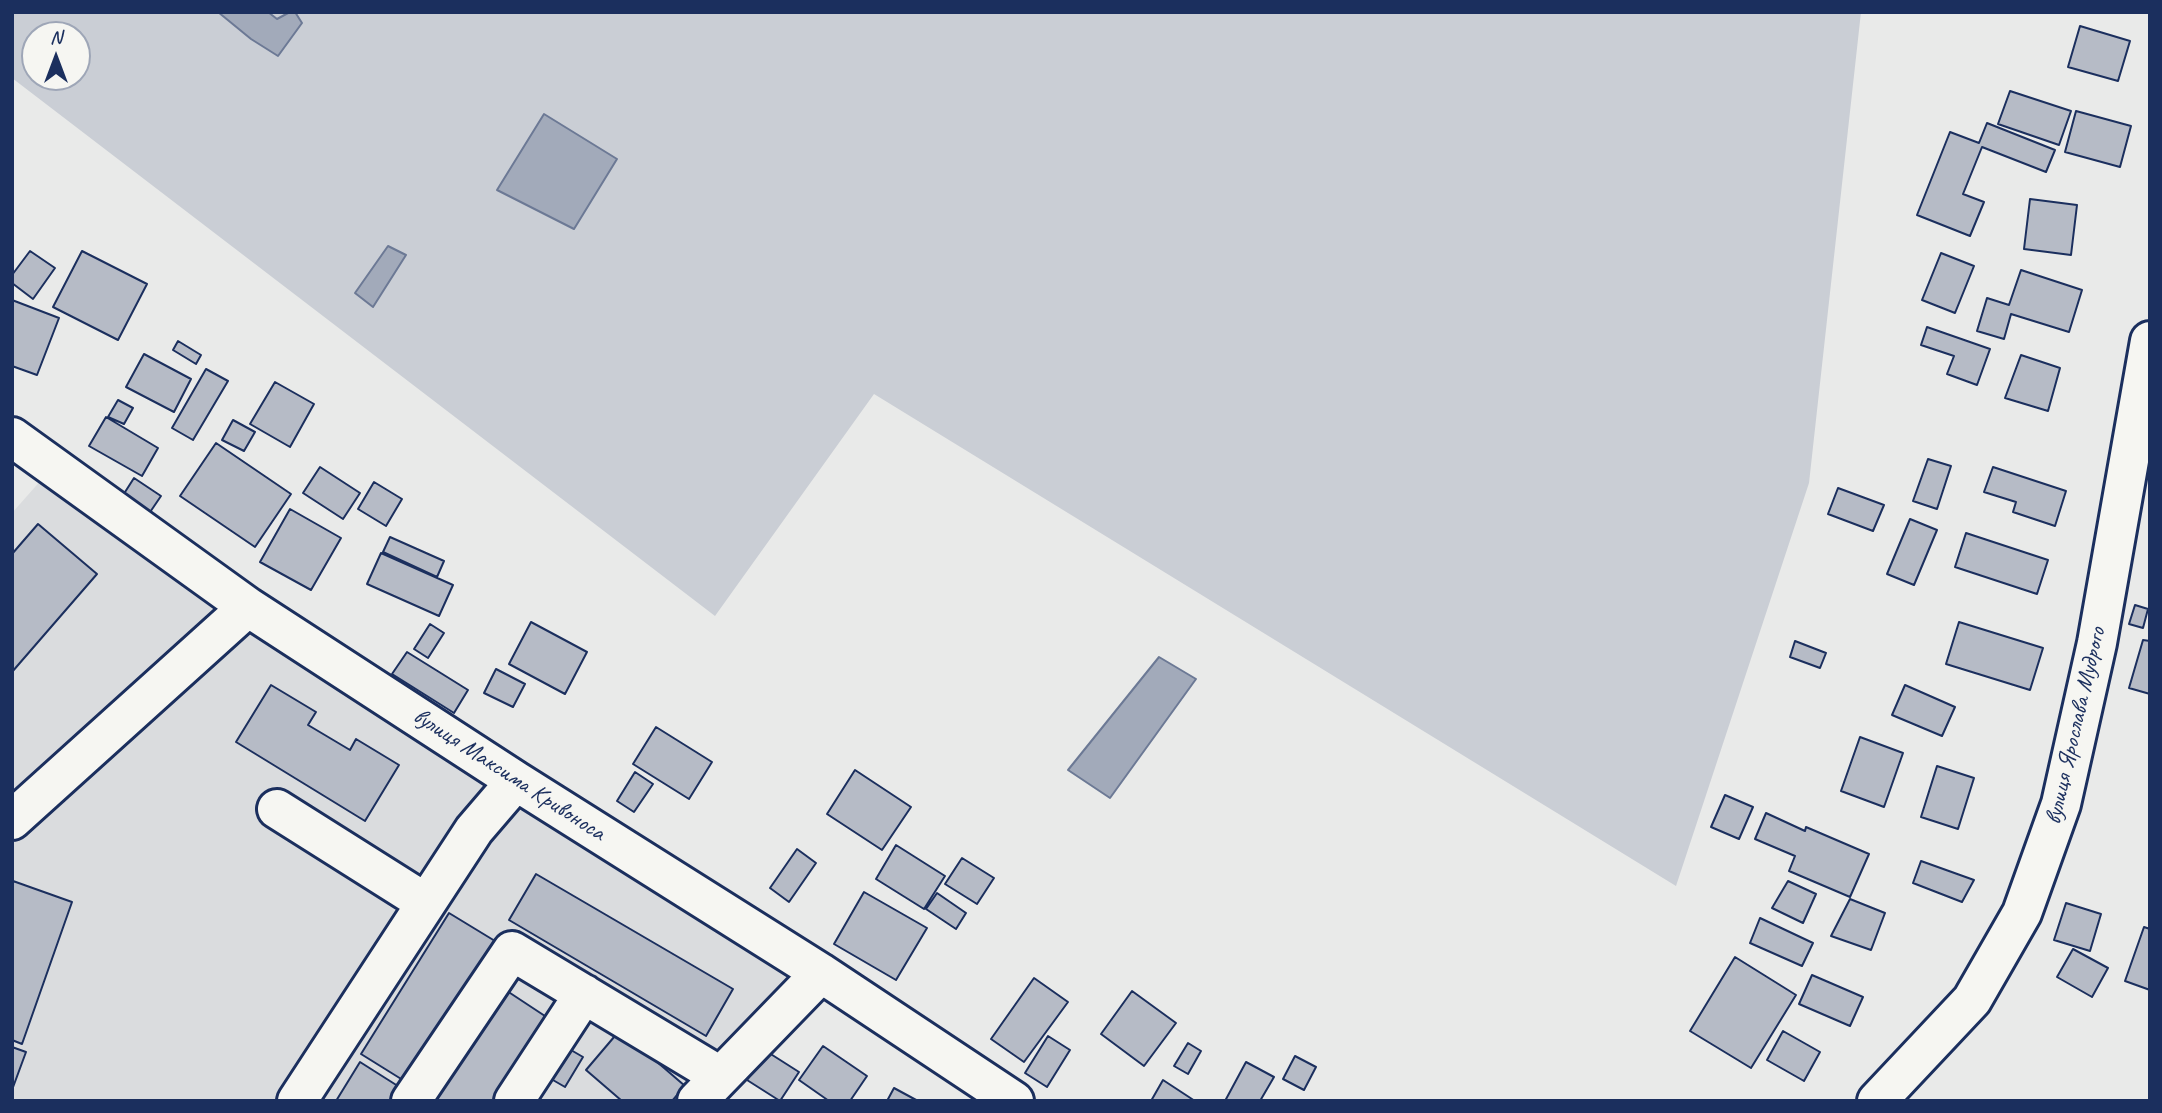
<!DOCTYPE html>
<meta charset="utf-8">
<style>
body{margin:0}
#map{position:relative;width:2162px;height:1113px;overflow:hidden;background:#e9eae9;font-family:Caveat,sans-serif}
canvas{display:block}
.frame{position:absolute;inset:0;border:14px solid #1b2f5e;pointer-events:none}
.north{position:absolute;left:21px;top:21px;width:70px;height:70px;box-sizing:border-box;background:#f6f6f2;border:2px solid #9ea6b7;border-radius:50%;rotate:0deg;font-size:19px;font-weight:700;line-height:28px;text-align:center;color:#1b2f5e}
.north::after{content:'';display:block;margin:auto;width:24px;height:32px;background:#1b2f5e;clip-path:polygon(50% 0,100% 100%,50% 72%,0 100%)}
</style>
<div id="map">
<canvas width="2162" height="1113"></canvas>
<div class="frame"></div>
<div class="north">N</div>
</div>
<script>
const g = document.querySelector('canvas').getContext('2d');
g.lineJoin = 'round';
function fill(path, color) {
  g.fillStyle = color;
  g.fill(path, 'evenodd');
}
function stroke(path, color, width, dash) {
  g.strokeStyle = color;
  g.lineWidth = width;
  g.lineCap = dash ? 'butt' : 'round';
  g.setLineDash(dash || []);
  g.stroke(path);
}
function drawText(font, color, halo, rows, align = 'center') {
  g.font = font + ' Caveat,sans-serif';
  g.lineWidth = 5;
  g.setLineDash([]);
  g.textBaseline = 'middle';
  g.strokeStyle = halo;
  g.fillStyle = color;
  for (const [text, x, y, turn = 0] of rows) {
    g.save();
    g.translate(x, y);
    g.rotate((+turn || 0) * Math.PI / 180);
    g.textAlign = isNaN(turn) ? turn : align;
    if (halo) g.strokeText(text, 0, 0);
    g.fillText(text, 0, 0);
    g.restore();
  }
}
fill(new Path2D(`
 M58,461L832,971L709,1101H12V513Z`), '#dadcde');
fill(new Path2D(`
 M12,12H1861L1809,483L1676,886L874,394L715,616L12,78ZM35,35H77V77H35Z`), '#caced5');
const water = new Path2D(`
 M218,12H268L277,19L290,12H295L302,23L278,56L251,39Z
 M544,114L617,159L574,229L497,190Z
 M388,246L406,255L373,307L355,293Z
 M1159,657L1196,679L1110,798L1068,770Z`);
fill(water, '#a2aaba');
stroke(water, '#6c7995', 2);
const building = new Path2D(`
 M2080,26L2130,41L2118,81L2068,67Z
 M2010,91L2071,111L2059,145L1998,124Z
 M2076,111L2131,126L2120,167L2065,152Z
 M1987,123L2055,150L2046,172L1982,147L1963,194L1984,202L1970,236L1917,215L1950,132L1979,143Z
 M2030,199L2077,205L2071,255L2024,249Z
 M30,251L55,268L33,299L12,283V275Z
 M82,251L147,284L118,340L53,307Z
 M1941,253L1974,266L1955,313L1922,300Z
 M2021,270L2082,290L2069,332L2011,314L2004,339L1977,331L1987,298L2009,305Z
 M12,300L59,318L37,375L12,366Z
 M1927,327L1990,349L1977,385L1947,374L1954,356L1921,345Z
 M178,341L201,355L196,364L173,350Z
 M144,354L191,379L174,412L126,387Z
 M2021,355L2060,368L2048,411L2005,398Z
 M206,369L228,381L193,440L172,428Z
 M275,382L314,404L290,447L250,424Z
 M118,400L133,408L124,424L108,417Z
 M106,417L158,448L142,476L89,446Z
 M233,420L255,432L244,451L222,440Z
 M216,443L291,494L255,547L180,496Z
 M1928,459L1951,466L1937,509L1913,501Z
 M320,467L360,493L343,519L303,493Z
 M1993,467L2066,491L2055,526L2013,512L2016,502L1984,492Z
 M134,478L161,496L144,521L118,503Z
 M374,482L402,499L386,526L358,509Z
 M1838,488L1884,505L1873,531L1828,514Z
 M290,509L341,538L311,590L260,562Z
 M1910,519L1937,530L1914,585L1887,574Z
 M38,524L97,574L12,672V554Z
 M1966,533L2048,560L2037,594L1955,567Z
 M390,537L444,561L437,577L383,552Z
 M381,553L453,585L439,616L367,584Z
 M2135,605L2148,609L2143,628L2129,624Z
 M531,622L587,652L565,694L509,664Z
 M1959,622L2043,648L2030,690L1946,664Z
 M430,624L444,633L428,658L414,649Z
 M2143,640L2150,641V694L2129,688Z
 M1795,641L1826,653L1820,668L1790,657Z
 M407,652L468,690L454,713L392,674Z
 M496,669L525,684L513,707L484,693Z
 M271,685L316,712L308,725L350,750L356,739L399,765L365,821L236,742Z
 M1905,685L1955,707L1942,736L1892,715Z
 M656,727L712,762L689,799L633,764Z
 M1860,737L1903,753L1884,807L1841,791Z
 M1937,766L1974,778L1958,829L1921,817Z
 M855,770L911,807L882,850L827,814Z
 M635,772L653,784L634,812L617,801Z
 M1725,795L1753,807L1739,839L1711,827Z
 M1766,813L1805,831L1806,827L1869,854L1850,897L1789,871L1795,856L1755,839Z
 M896,845L945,876L924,909L876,879Z
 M797,849L816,863L789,902L770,888Z
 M962,858L994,878L977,904L945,884Z
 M1921,861L1974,880L1962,902L1913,883Z
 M536,874L733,989L706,1036L509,920Z
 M13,881L72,902L22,1044L12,1040Z
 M1788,881L1816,894L1803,923L1772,908Z
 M864,892L927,928L896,980L834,944Z
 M937,893L966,913L956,929L926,909Z
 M1850,899L1885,913L1871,950L1831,936Z
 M2066,903L2101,914L2090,951L2054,940Z
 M449,913L495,941L406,1082L361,1054Z
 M1760,918L1813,943L1802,966L1750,943Z
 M2144,927L2150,929V990L2125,981Z
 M2073,949L2108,968L2092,997L2057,977Z
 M1735,957L1796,995L1751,1068L1690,1031Z
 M1812,975L1863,997L1850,1026L1799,1004Z
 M1034,978L1068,1002L1024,1062L991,1039Z
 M501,987L551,1020L498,1101H427Z
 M1132,991L1176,1023L1144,1066L1101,1034Z
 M620,1030L685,1086L672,1101H622L586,1070Z
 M1783,1031L1820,1052L1804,1081L1767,1060Z
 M1048,1036L1070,1050L1047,1087L1025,1073Z
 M1188,1043L1201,1051L1188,1074L1174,1066Z
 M564,1046L583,1057L565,1087L546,1076Z
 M823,1046L867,1076L850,1101H829L799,1080Z
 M12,1047L26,1052L12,1090Z
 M766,1051L799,1072L780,1101L747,1080Z
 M1295,1056L1316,1067L1304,1090L1283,1079Z
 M360,1062L401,1088L393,1101H336Z
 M1246,1062L1274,1077L1260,1101H1225Z
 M1163,1080L1195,1101H1151Z
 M894,1088L918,1101H887Z`);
fill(building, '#b6bbc6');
stroke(building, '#1b2f5e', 2);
const minor = new Path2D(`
 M12,437L248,607L516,781L821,973L1014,1101
 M277,809L426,903
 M12,820L248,607
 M297,1101L474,830L516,781
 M411,1101L512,951L720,1076
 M514,1101L584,994
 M697,1101L821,973`);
const major = new Path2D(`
 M1877,1101L1972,1000L2022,913L2061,804L2097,643L2150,341`);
stroke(minor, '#1b2f5e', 44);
stroke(major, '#1b2f5e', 44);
stroke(minor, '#f6f6f2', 38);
stroke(major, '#f6f6f2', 38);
drawText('24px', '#1b2f5e', '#f6f6f2', [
 ["вулиця Ярослава Мудрого",2076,726,-77],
 ["вулиця Максима Кривоноса",509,775,33]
]);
</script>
